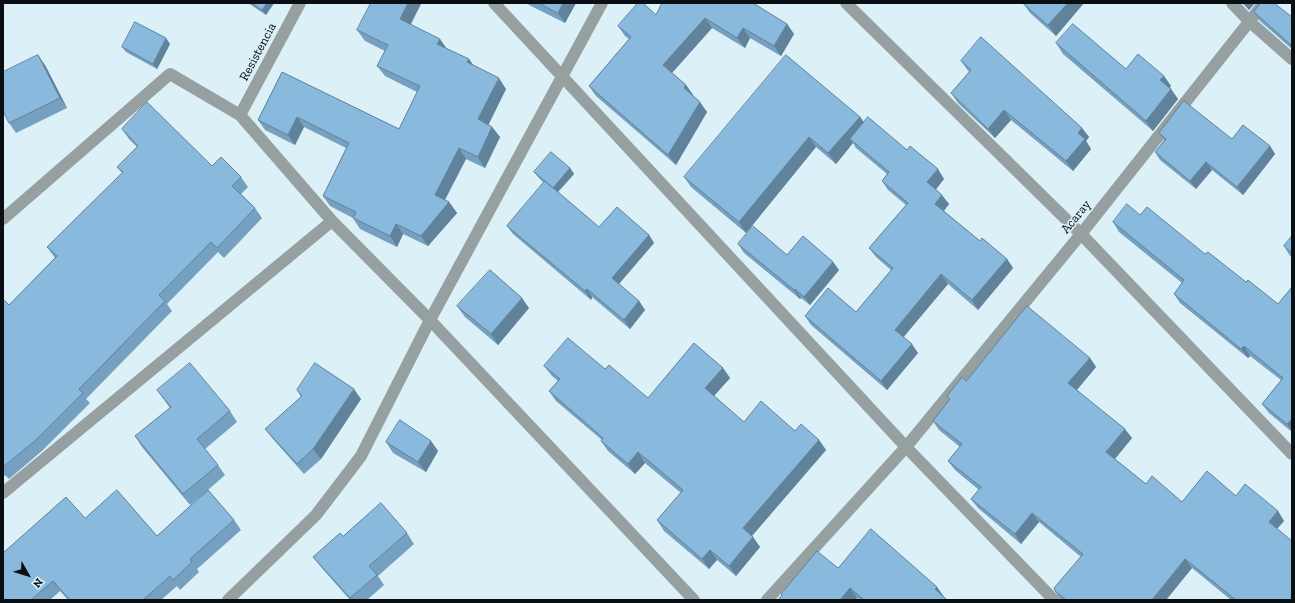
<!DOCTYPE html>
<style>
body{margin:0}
#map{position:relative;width:1295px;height:603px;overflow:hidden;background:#dcf0f8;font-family:"Zilla Slab",serif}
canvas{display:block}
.frame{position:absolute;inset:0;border:4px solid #090f12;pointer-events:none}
.north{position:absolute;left:8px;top:555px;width:40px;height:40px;-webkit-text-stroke:3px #dcf0f8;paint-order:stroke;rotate:129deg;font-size:11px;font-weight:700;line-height:16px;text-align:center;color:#090f12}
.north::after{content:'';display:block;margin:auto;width:14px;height:18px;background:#090f12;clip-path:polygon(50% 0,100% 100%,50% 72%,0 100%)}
</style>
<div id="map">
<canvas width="1295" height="603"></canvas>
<div class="frame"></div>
<div class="north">N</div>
</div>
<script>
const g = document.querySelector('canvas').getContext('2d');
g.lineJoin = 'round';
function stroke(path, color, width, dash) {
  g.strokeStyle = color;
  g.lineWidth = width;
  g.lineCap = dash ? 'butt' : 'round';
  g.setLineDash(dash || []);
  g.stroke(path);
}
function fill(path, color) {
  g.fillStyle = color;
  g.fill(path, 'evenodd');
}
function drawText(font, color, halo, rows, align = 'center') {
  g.font = font + ' "Zilla Slab",serif';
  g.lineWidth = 3.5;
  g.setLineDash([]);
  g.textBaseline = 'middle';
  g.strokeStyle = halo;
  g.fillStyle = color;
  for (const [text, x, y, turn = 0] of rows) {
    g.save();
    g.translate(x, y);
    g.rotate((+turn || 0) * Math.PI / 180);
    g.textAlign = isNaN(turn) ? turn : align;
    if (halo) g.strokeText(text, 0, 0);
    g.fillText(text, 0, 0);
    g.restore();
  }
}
stroke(new Path2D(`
 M494,3L906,447L1054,600
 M846,3L1081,234L1292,454
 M1232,3L1250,22L1292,59
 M240,115L300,3
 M3,219L170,74L240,115L332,221L430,320L694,600
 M3,493L332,221
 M228,600L316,515L361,456L430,320L602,3
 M767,600L906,447L1081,234L1264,3`), '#97a0a1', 12);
fill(new Path2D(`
 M248,3H274L266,15Z
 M527,3H576L565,23L529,5Z
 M1023,3H1084L1056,36L1030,13Z
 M1242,3H1255L1249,10Z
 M421,4L410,24L447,49L469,59L473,65L506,89L488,124L492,127L500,137L485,168L466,159L445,200L449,202L457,213L428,246L403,234L397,247L360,229L353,218L330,206L323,196L346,148L304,127L295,145L265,130L258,120L282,72L399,129L417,92L385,76L377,66L385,51L365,41L357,30Z
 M1254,12L1292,17V49L1260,21Z
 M656,15L787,24L794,34L781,56L750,38L745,48L712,28L672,73L686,85L693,95V96L707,112L676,165L596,96L589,86L629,39L625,36L618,26Z
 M1056,43L1126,69L1164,76L1171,86L1170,88L1178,99L1153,131L1063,54Z
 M170,44L157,69L126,52L122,47Z
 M961,61L1082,128L1089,137L1086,141L1091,149L1073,171L1011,120L995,138L958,103L951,93L969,72Z
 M45,65L67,108L16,133L9,123Z
 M860,117L864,122L907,150L944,179L935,189L949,204L944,211L980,241L1007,259L1013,268L978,310L948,284L903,337L918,353L887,390L811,325L805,316L856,312L891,270L876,257L869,248L906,205L888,190L882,181L887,174L856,148L853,143L836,164L816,147L746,233L691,187L684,177Z
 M122,129L212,166L241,177L248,187L241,194L255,208L262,218L224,258L218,252L167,304L172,311L86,399L90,403L43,450L9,479L5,475L3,477V299L9,305L55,258L47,247L122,173L117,167L137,147L129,139Z
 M1159,133L1232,139L1270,146L1275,154L1243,195L1212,170L1196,189L1160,160L1155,152L1164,140Z
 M570,168L574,174L558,192L599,227L649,235L654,243L619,284L639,301L645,310L630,329L592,297L591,300L513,234L507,226L544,183L538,177L534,172Z
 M1140,215L1205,254L1278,304L1292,287V432L1269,413L1262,404L1281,380L1250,356L1248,358L1180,303L1174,294L1182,283L1119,232L1113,222Z
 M1292,236V257L1290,256L1284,246Z
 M738,244L787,255L833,262L839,270L810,305L801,298L800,299L744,253Z
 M457,306L529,308L498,345L465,317Z
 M1090,358L1096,367L1077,390L1132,438L1115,459L1146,484L1182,502L1236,496L1278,511L1284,521L1277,529L1292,600H1231L1192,568L1166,600H1061L1055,591L1081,557L1039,522L1021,544L978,508L971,499L979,490L955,470L948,461L960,447L939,430L933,421L950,400L947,396L966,381Z
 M544,366L605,369L648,398L723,368L730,378L714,396L744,422L795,431L819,440L826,450L752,536L760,547L736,576L717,560L709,569L664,531L657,520L681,493L645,463L635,474L608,451L601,441L602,440L556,401L549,391L558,381L552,376Z
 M157,390L230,411L237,422L205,449L218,465L225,475L208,490L234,520L241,530L197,569L199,572L180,590L177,586L161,600H68L60,591L50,600H3L85,518L157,536L203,494L190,505L142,447L135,436L170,408Z
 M297,390L361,399L321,459L304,474L273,439L265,429L301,397Z
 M431,441L438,451L426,472L393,453L386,442Z
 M407,533L414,544L378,576L384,585L367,600H350L321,567L313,557Z
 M838,568L937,587L944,597L947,600H860L857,598L782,595L781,594Z`), '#76a0bf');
fill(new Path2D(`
 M267,3H274L266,15L262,10Z
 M408,3H420L421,4L408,30L400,19Z
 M563,3H576L565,23L558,13Z
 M1068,3H1084L1056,36L1048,25Z
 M1244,3H1255L1249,10Z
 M705,18L712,28L670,75L663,65Z
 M787,24L794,34L781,56L774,46Z
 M743,28L750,38L745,48L737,38Z
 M166,38L170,44L157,69L153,64Z
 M440,39L447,49L437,44Z
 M38,55L45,65L67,108L60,98Z
 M469,59L476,69L467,62Z
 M1164,76L1171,86L1167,90L1160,80Z
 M499,78L506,89L486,130L478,119Z
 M686,85L693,95L691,98L684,88Z
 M1171,89L1178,99L1153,131L1146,121Z
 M700,102L707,112L676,165L668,155Z
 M1004,110L1011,120L995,138L988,129Z
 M297,117L304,127L295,145L288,135Z
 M860,117L867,127L850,139L853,143L836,164L828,153Z
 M492,127L500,137L485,168L478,157Z
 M1082,128L1089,137L1086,141L1091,149L1073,171L1066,161L1078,133Z
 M809,137L816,147L746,233L739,222Z
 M1270,146L1275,154L1243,195L1237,187Z
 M459,148L466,159L442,205L435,195Z
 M1206,162L1212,170L1196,189L1190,181Z
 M570,168L574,174L557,193L553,188Z
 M938,169L944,179L934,192L927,182Z
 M942,195L949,204L942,213L935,204Z
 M449,202L457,213L428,246L421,236Z
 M396,224L403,234L397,247L390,236Z
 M649,235L654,243L617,286L612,278Z
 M1007,259L1013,268L978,310L972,300Z
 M833,262L839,270L810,305L804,297Z
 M941,274L948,284L902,339L895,330Z
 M587,289L592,297L591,300L585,291Z
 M795,289L801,298L800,299L794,290Z
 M522,298L529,308L498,345L491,334Z
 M639,301L645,310L630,329L624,320Z
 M912,344L918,353L887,390L881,381Z
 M1244,346L1250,356L1248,358L1241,349Z
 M1090,358L1096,367L1075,392L1068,383Z
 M723,368L730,378L712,398L705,388Z
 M354,389L361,399L321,459L313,449Z
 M1292,419V431L1287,424Z
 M1125,429L1132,438L1113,461L1106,452Z
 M819,440L826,450L750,538L743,528Z
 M431,441L438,451L426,472L418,462Z
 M638,452L645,463L635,474L628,464Z
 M1278,511L1284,521L1275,531L1269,522Z
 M1032,513L1039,522L1021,544L1015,534Z
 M753,537L760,547L736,576L729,566Z
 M710,550L717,560L709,569L702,559Z
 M1185,559L1192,568L1166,600H1152Z
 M937,587L944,597L942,599L935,589Z
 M850,588L857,598L856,600H840Z`), '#60829b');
const building = new Path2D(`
 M252,3H267L262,10Z
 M371,3H408L400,19L440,39L437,44L469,59L467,62L499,78L478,119L492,127L478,157L459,148L435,195L449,202L421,236L396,224L390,236L353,218L356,212L323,196L349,143L297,117L288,135L258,120L282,72L399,129L420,86L377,66L388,45L357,30Z
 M539,3H563L558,13Z
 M638,3H643L656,15L662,3H753L787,24L774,46L743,28L737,38L705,18L663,65L686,85L684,88L700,102L668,155L589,86L631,37L618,26Z
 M1023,3H1068L1048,25Z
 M1261,3H1274L1292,17V47L1291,45L1254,12Z
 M135,22L166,38L153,64L122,47Z
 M1073,24L1126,69L1138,54L1164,76L1160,80L1171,89L1146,121L1056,43Z
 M981,37L1082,128L1078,133L1085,139L1066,161L1004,110L988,129L951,93L971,70L961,61Z
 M38,55L60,98L9,123L3,111V72Z
 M786,55L860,117L828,153L809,137L739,222L684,177Z
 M1184,101L1232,139L1243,125L1270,146L1237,187L1206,162L1190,181L1155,152L1166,139L1159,133Z
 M147,102L212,166L221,157L241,177L232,186L255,208L217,248L211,242L159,295L165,301L79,389L83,393L36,440L3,467V299L9,305L57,256L47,247L123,172L117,167L138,146L122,129Z
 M868,117L907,150L910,146L938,169L927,182L942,195L935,204L980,241L982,238L1007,259L972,300L941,274L895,330L912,344L881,381L805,316L828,288L856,312L893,268L869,248L908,203L882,181L889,172L850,139Z
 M551,152L570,168L553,188L534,172Z
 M545,181L599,227L617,207L649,235L612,278L639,301L624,320L587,289L585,291L507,226Z
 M1127,204L1140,215L1147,207L1205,254L1208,252L1246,282L1248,280L1278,304L1292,287V419L1287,424L1262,404L1283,378L1244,346L1241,349L1174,294L1184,280L1113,222Z
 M753,226L787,255L803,236L833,262L804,297L795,289L794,290L738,244Z
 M1292,236V253L1284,246Z
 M490,270L522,298L491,334L457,306Z
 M1027,306L1090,358L1068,383L1125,429L1106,452L1146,484L1152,476L1182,502L1207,471L1236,496L1245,484L1278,511L1269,522L1292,541V600H1236L1185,559L1152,600H1066L1055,591L1054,588L1083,554L1032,513L1015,534L971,499L981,487L948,461L962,444L933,421L950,399L947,396L962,377L966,381Z
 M568,338L605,369L609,365L648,398L694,343L723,368L705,388L744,422L761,401L795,431L801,424L819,440L743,528L753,537L729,566L710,550L702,559L657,520L683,490L638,452L628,464L601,441L603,438L549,391L560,379L544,366Z
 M190,363L230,411L197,439L218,465L183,494L135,436L171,407L157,390Z
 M315,363L354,389L313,449L297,464L265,429L302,396L297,390Z
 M400,420L431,441L418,462L386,442Z
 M117,490L157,536L208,490L234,520L190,559L192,562L173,580L170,576L143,600H70L53,581L31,600H3V553L66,497L85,518Z
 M381,503L407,533L369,566L377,575L350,598L313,557L340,533L343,536Z
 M871,529L937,587L935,589L947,600H864L850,588L840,600H778L782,595L781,594L817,551L838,568Z`);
fill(building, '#89bade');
stroke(building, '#60829b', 1);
drawText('13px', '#090f12', '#dcf0f8', [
 ["Resistencia",258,52,-62],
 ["Acaray",1076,217,-51]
]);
</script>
